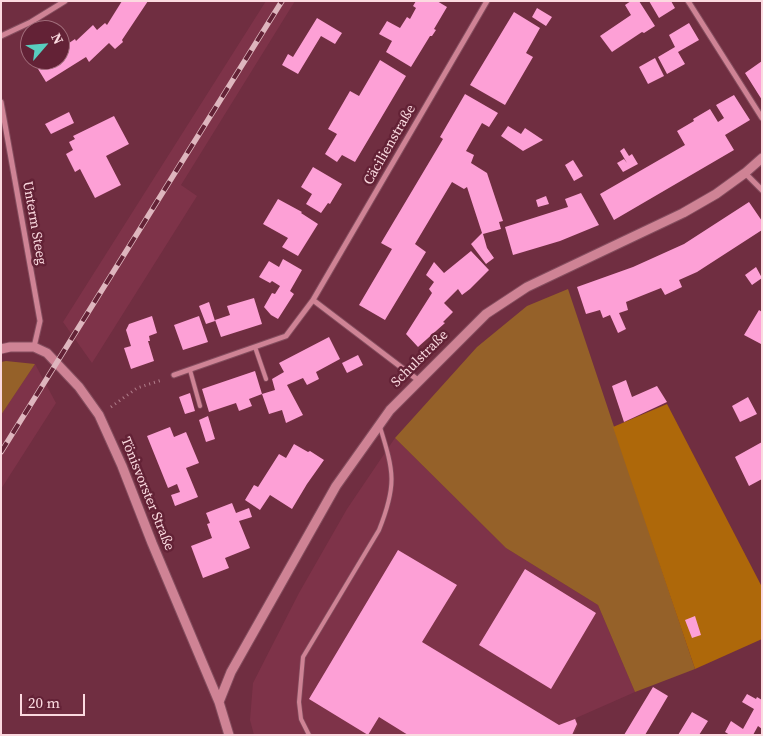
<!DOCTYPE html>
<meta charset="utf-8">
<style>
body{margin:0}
#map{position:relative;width:763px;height:736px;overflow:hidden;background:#702e41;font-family:"Source Serif 4",serif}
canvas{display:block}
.frame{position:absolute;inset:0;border:2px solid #fbdae0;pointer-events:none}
.north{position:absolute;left:20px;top:20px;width:50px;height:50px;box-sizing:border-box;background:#632236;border:1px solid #a06c7a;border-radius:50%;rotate:63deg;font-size:14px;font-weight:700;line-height:20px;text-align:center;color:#fbdae0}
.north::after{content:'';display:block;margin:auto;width:18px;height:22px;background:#58cebf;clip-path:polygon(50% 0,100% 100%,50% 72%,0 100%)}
.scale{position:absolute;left:20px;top:694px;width:65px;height:22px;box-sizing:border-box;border:2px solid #fbdae0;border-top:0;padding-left:6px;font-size:15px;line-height:18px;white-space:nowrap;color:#fbdae0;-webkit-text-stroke:4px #632236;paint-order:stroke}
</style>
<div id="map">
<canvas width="763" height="736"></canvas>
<div class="frame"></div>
<div class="north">N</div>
<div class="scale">20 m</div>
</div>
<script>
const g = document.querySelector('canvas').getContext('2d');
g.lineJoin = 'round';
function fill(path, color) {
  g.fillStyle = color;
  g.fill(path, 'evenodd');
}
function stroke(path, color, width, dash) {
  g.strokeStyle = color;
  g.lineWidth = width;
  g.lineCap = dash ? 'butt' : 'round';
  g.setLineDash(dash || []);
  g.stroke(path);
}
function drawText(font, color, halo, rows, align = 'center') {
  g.font = font + ' "Source Serif 4",serif';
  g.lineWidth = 5;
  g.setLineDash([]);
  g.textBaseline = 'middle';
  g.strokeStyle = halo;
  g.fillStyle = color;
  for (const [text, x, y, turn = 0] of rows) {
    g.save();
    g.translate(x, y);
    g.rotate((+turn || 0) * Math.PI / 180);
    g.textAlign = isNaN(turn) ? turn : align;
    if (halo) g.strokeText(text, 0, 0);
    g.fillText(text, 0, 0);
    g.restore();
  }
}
fill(new Path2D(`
 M266,1H295L181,185L197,196L92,363L63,322Z
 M35,364L56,403L1,489V415Z
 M395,438L506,548L598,605L635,692L576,718L578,726L574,734L576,735H254L250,720L253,683L299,593L347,509Z`), '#7e3349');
fill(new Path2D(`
 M568,289L695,669L635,692L598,605L506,548L395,438L477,347L527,306Z
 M6,361L35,364L1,415V362Z`), '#956129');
fill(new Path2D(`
 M667,404L762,587V639L695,669L613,427Z`), '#ae680a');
fill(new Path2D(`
 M122,1H148L122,40L123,42L115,49L109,43L89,62L86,57L46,82L35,64L42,60H60V49L75,39L76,41L93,25L97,30L105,23L107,25Z
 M416,1H437L447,7L434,29L436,30L432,36H430L411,67L386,52L392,41L379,34L387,21L400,28L407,17L410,19L416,8L413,6Z
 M631,1H639L655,26L644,33L642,32L612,52L600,36L631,15L625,5Z
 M649,1H671L675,8L659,18Z
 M537,8L552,17L546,26L532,17Z
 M514,12L540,28L526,53L533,57L505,105L470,85Z
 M317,18L342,33L335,44L321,36L298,74L282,65L288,54L293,57Z
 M689,23L699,40L678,52L685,64L667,74L658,57L675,47L669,35Z
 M655,58L664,76L648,84L639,67Z
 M380,60L406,76L355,162L342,155L337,162L325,154L337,134L328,129L350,91L359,96Z
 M762,61V100L745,73Z
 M465,94L498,113L489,127L482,123L466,151L474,155L471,163L487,173L503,221L499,222L501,229L483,234L487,248L494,258L486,264L471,244L482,233L467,187L464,189L452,182L415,244L426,252L385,320L359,305L392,249L381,243L443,139L440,137Z
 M734,95L750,120L725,135L734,150L614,220L600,194L685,145L677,131L694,121L693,119L710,109L718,122L724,118L716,105Z
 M69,112L74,123L51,134L45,124Z
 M114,116L129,144L106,156L121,185L95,198L80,169L75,172L66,154L73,150L69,142L75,139L73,136Z
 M508,126L521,134L525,128L543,140L523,151L501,136Z
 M624,148L629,156L632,154L638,164L623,172L617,163L624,159L627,163L620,151Z
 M573,160L583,176L574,181L565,165Z
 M313,167L342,184L330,204L328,203L321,213L306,204L312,194L301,187Z
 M581,193L599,225L560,241L513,255L505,227L568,207L565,199Z
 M546,196L549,204L538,207L536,200Z
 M278,199L302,212L301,213L318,224L298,256L282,247L288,238L263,224Z
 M749,202L762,221V230L697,272L679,280L682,287L665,295L661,288L626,302L628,310L619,313L626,329L618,333L610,315L603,318L600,310L586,314L577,287L633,267L684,244Z
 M471,251L489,270L470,289L462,295L458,289L444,303L453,312L443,322L445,323L418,347L406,334L432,293L429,289L434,282L426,275L434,262L444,273Z
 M283,259L302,270L290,291L294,294L278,319L271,315L264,307L272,293L275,294L280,286L272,281L270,283L259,277L269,261L279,267Z
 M756,267L762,278L752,285L745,275Z
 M254,298L262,324L221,337L215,320L230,315L227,306Z
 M209,302L215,321L206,324L199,306Z
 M759,310L762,312L761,344L744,335Z
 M152,316L157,333L149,336L150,341H148L154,361L131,369L124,348L131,346L126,330L129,324Z
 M199,316L208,342L183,350L174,325Z
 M329,337L340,359L316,372L319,379L307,385L303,378L287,385L303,415L286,423L282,410L269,414L262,394L275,390L272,379L284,372L279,363Z
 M358,355L363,365L347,373L342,363Z
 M255,371L262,394L249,399L252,406L239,411L236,403L209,412L202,389Z
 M626,380L632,397L657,386L667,402L624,422L612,386Z
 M190,393L195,411L185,414L179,397Z
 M748,397L757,414L740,422L732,406Z
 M208,416L215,439L206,442L199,420Z
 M170,427L174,437L186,432L199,463L186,468L198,497L175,506L171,495L180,492L177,484L168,488L147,436Z
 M762,442V479L749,486L735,457Z
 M294,444L308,452L310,451L324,460L307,484L292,509L270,495L260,510L245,500L254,485L258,487L279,454L286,458Z
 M232,503L236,513L249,508L252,517L239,521L250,548L225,558L229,568L203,578L191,546L212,538L207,524L210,523L206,513Z
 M398,550L457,585L422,642L559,725L575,719L577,724L572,735H408L379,717L368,735L309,699Z
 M525,569L596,613L551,689L479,645Z
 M695,616L701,635L692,638L685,620Z
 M653,687L668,696L645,735H624Z
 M747,694L756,699L757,697L762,700V729L758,726L753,735H730L725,732L731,721L743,729L754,709L742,702Z
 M692,712L708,721L699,735H678Z`), '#fda0d6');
const service = new Path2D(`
 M255,347L266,379
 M190,370L200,406
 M309,735L301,719L299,702L303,657L379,530C397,485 394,472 380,427`);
const minor = new Path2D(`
 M688,1L762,118
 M1,36L31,22L65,1
 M1,102L40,321L34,347
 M745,173L762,190
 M313,300L418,380
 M174,375L286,336L313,300L487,1`);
const tertiary = new Path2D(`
 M1,349L10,347H34L47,353L79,387L99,415L122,466L152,543L219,702L229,735
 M219,702L231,672L336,486L390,410L486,314L527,287L683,213L716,194L745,173L762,158`);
stroke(service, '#844d5e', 5.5);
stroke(minor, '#844d5e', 7);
stroke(tertiary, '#844d5e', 11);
stroke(new Path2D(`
 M111,407L137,388L162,380`), '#b27f8c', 3, [1, 4]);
stroke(service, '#cf8395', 4);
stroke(minor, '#cf8395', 5);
stroke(tertiary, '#cf8395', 9);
const rail = new Path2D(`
 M1,452L282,1`);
stroke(rail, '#deb6be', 5.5);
stroke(rail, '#632236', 4, [11]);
drawText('14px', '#fbdae0', '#632236', [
 ["Cäcilienstraße",390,145,-60],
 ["Unterm Steeg",34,223,80],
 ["Schulstraße",420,359,-45],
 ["Tönisvorster Straße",147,494,68]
]);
</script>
